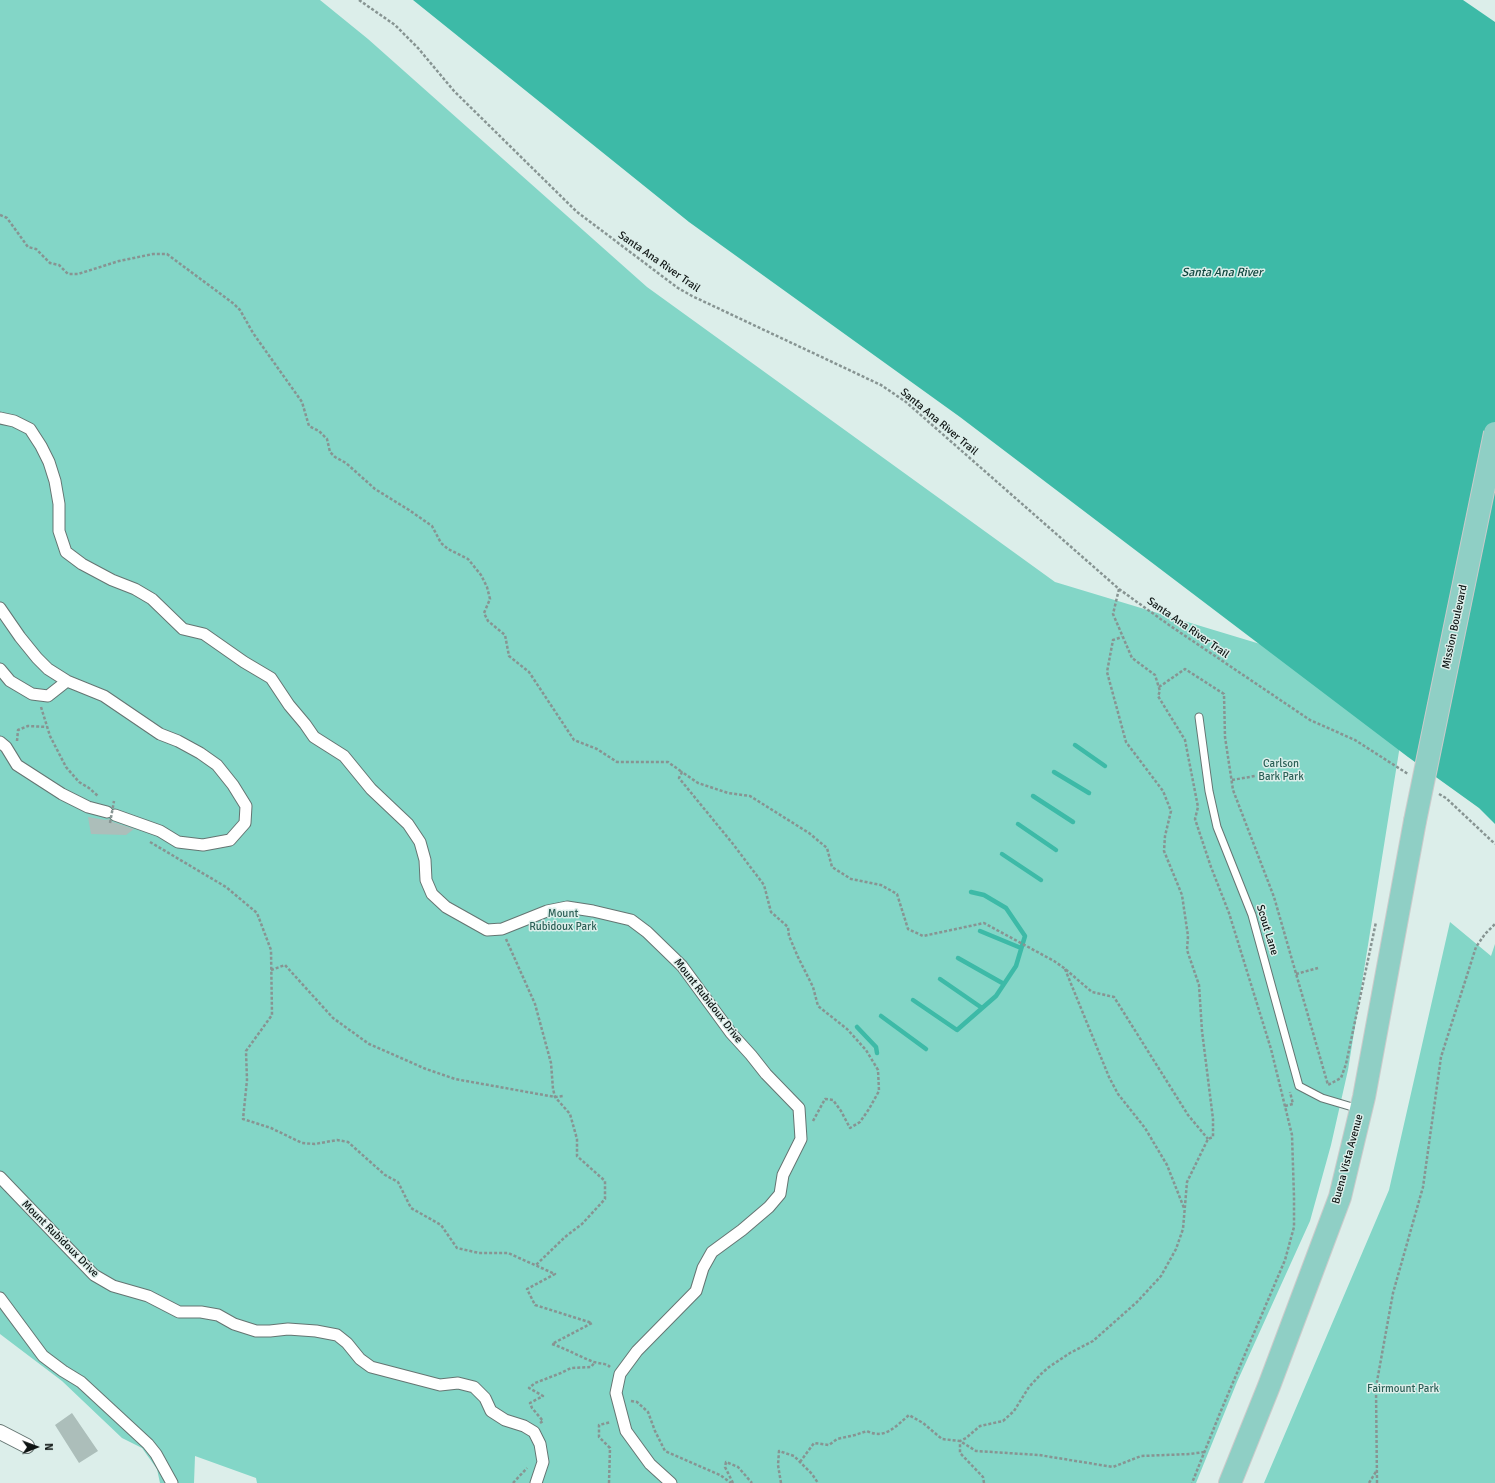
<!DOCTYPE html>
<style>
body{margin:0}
#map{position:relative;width:1495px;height:1483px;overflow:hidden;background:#dceeea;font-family:Signika,sans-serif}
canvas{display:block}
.north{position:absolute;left:16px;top:1427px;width:40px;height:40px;-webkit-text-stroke:3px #dceeea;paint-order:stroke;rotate:89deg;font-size:11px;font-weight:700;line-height:16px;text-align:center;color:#0e1413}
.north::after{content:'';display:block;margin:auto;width:14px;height:18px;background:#0e1413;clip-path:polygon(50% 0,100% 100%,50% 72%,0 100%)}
</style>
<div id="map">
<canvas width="1495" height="1483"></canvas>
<div class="north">N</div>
</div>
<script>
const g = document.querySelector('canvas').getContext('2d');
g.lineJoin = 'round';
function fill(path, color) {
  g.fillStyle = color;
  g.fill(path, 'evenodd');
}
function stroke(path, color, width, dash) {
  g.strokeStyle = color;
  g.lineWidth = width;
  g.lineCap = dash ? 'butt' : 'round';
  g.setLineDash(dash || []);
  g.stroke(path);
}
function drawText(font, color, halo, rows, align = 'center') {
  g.font = font + ' Signika,sans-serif';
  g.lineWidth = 3;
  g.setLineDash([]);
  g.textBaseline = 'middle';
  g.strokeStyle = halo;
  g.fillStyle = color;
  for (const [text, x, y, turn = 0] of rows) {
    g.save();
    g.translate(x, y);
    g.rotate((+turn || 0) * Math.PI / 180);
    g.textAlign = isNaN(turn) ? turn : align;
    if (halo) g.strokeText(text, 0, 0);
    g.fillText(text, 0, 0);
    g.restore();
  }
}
fill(new Path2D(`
 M0,0H320L368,39L647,287L1055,582L1409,689L1348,1070L1331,1145L1310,1221L1237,1382L1196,1483H257L256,1478L195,1456L194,1483H160L157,1469L142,1448L122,1438L62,1381L0,1334Z
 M1450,922L1491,956L1495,944V1483H1264L1389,1190Z`), '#83d6c7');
fill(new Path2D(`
 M413,0H1463L1495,22V824L1479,808L1408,757L960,417L689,222Z`), '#3dbaa7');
stroke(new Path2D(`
 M1075,745L1105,766
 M1054,772L1089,793
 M1033,796L1073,822
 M1018,824L1056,850
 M1002,854L1041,880
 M980,931L1021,948
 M958,958L1004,984
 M940,979L982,1008
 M913,1000L957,1030L996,996L1016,966L1025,936L1006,908L984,895L971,892
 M881,1016L926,1049
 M857,1027L876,1047L877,1053`), '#3dbaa7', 4.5);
fill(new Path2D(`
 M88,817L106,820L109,819L113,822L134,829L126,835L91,834Z
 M72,1413L98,1451L79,1463L55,1425Z`), '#acbeba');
const service = new Path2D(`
 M1199,717L1209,791L1217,827L1252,915L1299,1086L1322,1098L1359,1109`);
const pedestrian = new Path2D(`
 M0,418L14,421L30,429L41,446L49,462L55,481L59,504V531L66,552L82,564L112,580L135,589L152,599L183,629L204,634L244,662L271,678L289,705L305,724L314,737L344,756L371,789L408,824L420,842L425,860L426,880L432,894L446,907L487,930L502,929L547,911L567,907L593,911L631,920L647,932L682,966L731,1033L751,1055L766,1074L799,1108L801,1139L783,1175L780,1194L769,1207L742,1230L712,1252L703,1268L696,1291L637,1351L620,1374L616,1393L626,1431L650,1464L671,1483
 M0,608L20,637L37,658L48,669L67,681L104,696L160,734L178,741L200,753L217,765L233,785L246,806L245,823L230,840L203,845L178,842L160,831L115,815
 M0,669L10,681L32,694L48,696L67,681
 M0,742L6,747L17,765L62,794L88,807L107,812
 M0,1177L94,1275L113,1286L148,1296L179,1312H201L218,1315L234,1324L256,1331H270L288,1329L316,1331L337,1335L347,1343L360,1359L371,1367L440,1385L458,1383L474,1387L485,1398L491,1411L505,1420L524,1426L534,1432L540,1444L543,1462L536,1483
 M0,1298L43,1356L63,1371L81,1382L148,1444L156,1454L172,1483`);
const minor = new Path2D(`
 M0,1432L27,1446`);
const primary = new Path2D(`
 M1230,1483L1269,1386L1340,1197L1364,1097L1415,821`);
stroke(service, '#657572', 9);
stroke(pedestrian, '#657572', 13);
stroke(minor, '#657572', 16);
stroke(primary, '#cacbcb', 24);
stroke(new Path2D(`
 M359,0L395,25L418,48L454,91L577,212L678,288L692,296L881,385L906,402L1119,589L1169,625L1310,720L1355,740L1408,774
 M0,215L7,218L28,247L36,249L50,263L59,265L68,274H78L119,261L153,254H167L234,304L240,310L253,333L302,402L309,426L319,431L327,439L330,452L335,457L346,463L375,489L409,510L432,526L441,543L448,549L468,559L481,575L487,587L490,599L484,613L488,621L505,635L509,656L529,672L574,740L597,749L617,762H668L682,772
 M1119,589L1113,614L1132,658L1155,675L1160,691L1158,696L1185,740L1198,807L1195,819L1211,867L1229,913L1271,1049L1292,1135L1294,1197V1227L1285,1260L1220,1413L1192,1483
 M1159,687L1185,669L1224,694L1225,737L1233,790L1274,897L1328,1085L1341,1078L1346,1064L1376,922
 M41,707L50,736L66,767L79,782L89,788L98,796
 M17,741L18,730L28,726L47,727
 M1232,780L1255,776
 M1439,794L1446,798L1495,844
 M150,842L226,887L257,913L271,950L272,1015L246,1051L247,1080L243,1119L271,1128L302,1143L315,1144L337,1140L348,1142L385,1175L398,1182L411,1208L441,1225L457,1248L479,1253H508L555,1274L527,1289L535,1305L592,1323L552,1344C567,1349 580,1357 594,1362C600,1364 606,1363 610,1367
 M506,939L535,1004L551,1063L553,1089L555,1097L570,1114L577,1139V1156L605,1181V1199L582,1224L565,1237L536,1265
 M1065,969L1109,1077L1118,1094L1145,1128L1167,1165L1184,1208
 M271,970L285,965L333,1018L369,1044L426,1069L455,1079L555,1097L563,1096
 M1296,974L1318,968
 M1285,1106L1293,1104L1290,1092
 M813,1121L825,1099L833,1100L841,1111L850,1128L860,1122L869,1109L879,1091L878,1070L866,1050L847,1029L818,1006L813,987L798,957L789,936L788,927L771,912L764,885L733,844L679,778L682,772L698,783L728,793L750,796L809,833L827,848L832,867L851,879L881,885L897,894L908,929L923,936L984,923L1054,961L1064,968L1092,992L1114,997L1188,1115L1208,1139
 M631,1401L637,1402L648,1412L655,1431L665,1451L720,1475L731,1483
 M540,1423L543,1421L532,1408L530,1403L543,1396L529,1388L535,1383L561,1373L571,1368L591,1367L595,1362
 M800,1462L814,1443L829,1445L837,1439L855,1435L867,1431C885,1440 896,1426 909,1415L923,1423L942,1439L960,1441L976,1451L1039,1455L1113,1467L1141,1456L1190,1454L1204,1452
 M513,1483L527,1468
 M609,1483L610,1448L599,1437V1425L611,1422
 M733,1483L725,1467L726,1462L738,1467L752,1483
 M781,1483L778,1465L779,1451L794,1456L812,1474L818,1483
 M984,1483L983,1477L960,1453V1441L966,1438L980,1426L1003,1421L1014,1411L1029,1387L1041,1374L1049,1367L1070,1353L1093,1341L1137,1302L1161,1276L1176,1249L1183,1229L1187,1182L1208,1139L1213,1137V1119L1202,1031L1199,985L1187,950L1188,936L1182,895L1164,851L1165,836L1171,811L1163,791L1126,742L1107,672L1113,640L1122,637
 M1369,1483L1377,1470
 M1377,1483L1376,1387L1393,1293L1423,1187L1441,1057L1476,947L1485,934L1495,924`), '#879492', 2.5, [3, 2]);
stroke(service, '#fff', 7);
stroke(pedestrian, '#fff', 11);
stroke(minor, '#fff', 14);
stroke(primary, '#8fcfc5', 22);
const primaryBridge = new Path2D(`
 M1415,821L1495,433`);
stroke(primaryBridge, '#cacbcb', 24, []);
stroke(new Path2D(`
 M110,823L114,801`), '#879492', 2.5, [3, 2]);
stroke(primaryBridge, '#8fcfc5', 22);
drawText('11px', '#0e1413', '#dceeea', [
 ["Santa Ana River Trail",659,262,35],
 ["Santa Ana River Trail",939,422,40],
 ["Mission Boulevard",1455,627,-78],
 ["Santa Ana River Trail",1188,628,35],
 ["Scout Lane",1267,930,73],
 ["Mount Rubidoux Drive",708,1001,52],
 ["Buena Vista Avenue",1348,1159,-75],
 ["Mount Rubidoux Drive",60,1239,45]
]);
drawText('11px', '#2c5f56', '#dceeea', [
 ["Carlson",1281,764],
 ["Bark Park",1281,777],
 ["Mount",563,914],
 ["Rubidoux Park",563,927],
 ["Fairmount Park",1403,1389]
]);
drawText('italic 12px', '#11473f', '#dceeea', [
 ["Santa Ana River",1222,273]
]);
</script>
